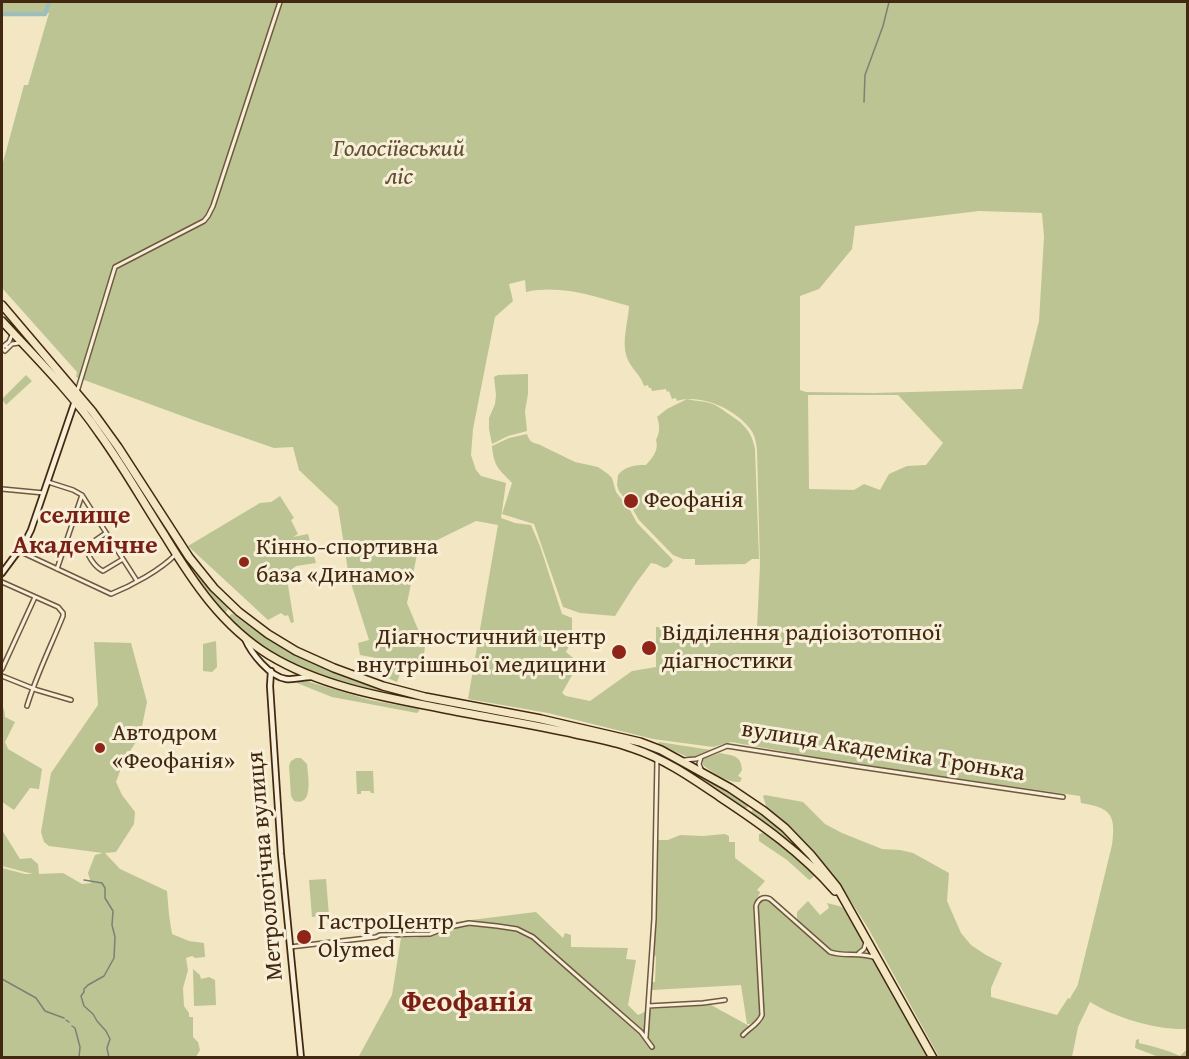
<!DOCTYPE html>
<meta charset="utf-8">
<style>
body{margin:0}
#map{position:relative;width:1189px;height:1059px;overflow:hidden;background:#f2e6c3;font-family:"Gentium Book Plus",serif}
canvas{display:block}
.frame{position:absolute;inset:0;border:3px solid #432811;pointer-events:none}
</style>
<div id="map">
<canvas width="1189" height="1059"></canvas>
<div class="frame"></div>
</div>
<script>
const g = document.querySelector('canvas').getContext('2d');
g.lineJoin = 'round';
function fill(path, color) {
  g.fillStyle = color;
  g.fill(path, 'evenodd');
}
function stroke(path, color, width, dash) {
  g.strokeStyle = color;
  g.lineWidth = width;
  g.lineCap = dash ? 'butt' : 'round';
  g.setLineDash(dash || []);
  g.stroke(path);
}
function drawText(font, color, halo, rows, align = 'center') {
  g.font = font + ' "Gentium Book Plus",serif';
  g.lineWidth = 6;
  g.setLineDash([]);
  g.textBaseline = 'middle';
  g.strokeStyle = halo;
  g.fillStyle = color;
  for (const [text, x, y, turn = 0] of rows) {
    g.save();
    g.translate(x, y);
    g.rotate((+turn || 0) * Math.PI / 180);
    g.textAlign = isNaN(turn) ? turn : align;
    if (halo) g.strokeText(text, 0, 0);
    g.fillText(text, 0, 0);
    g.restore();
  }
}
fill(new Path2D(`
 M2,2H1187V1029C1156,1030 1116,1018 1090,1002L1078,1027L1072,1057H939L868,928L847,895L813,851L782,821L767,809L763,796L765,795L803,802L825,824L842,833L882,849L900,850L913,853L949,873L947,901L961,933L971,945L986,955L1002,963L991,988V997L1057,1015L1068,998L1070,999C1072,993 1076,990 1078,984L1112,845C1116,814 1111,808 1081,803L1080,796L854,764L731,742L713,747L653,739L548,713L468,699L498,525L476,521L429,544L423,545L418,550L407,603L425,646L422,670L403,666L397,682L374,672L376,658L360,655L358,643L369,640L349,577L338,507L299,470L293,447L274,448L196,421L76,377L77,372L2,288V166L24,85H28L49,13H2ZM979,211L1042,213L1044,237L1039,321L1022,389L874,393L806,392L800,390V296L819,289L852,249L855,226ZM525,280L526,292C561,284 596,297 629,306C628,324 620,345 629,362C634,371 641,376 644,386L648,385L649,388H651L652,391L666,389L667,392L669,391L672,399L676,398L677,401C701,393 737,410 751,430C755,436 756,442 757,449L760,566L757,627H656V667L632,671L590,701L566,696L562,693L579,663L566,652L572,640V618L562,614L540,546L531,525L515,523L501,518L506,483L481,476L476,470L471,455L473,429L495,317L513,301L509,284ZM808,395H898L943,443L926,465L907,466L889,474L880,490L864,484L854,490L809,489Z
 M528,374V394L525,411L527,431L508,436L492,444L489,429V418L495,404L496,395L494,377L498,375Z
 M26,375L32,381L6,405L2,399Z
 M687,399C694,401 703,401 710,403C716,405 722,409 727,413C742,422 752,431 755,449L759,559H752L745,564L695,565V559H683L673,555L639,520L632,508L619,491L617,485L618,475C625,466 635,465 646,465C653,457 659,450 656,440C660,432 660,425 657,417L667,409Z
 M527,434C529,440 531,443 538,444L575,462L598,467L608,474L612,478L616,492L630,510L637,523L672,559L673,561L668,567L664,568L656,564L651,563L634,586L615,616L580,613L563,607L534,524L502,514L512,483C498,468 494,467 492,446L509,438Z
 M280,496L294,518L291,520L298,534L293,537L308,534L316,563L296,566L290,571L286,573L294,622L291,623L288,615L285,616L281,613L268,620L188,546L260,503L271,502Z
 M168,535H169L197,574L229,608L224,614L200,585Z
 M231,614H233C280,652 335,673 391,692C406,697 423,698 436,704L369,690L303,668L286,661L268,650L246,634L230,620L229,617Z
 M216,641L217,667L212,672L203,671V644Z
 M94,642L131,643L147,702L140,736L124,760L116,782L122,795L135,812L134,824L116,852L105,853L120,869L167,891L169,915L172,934L189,941L204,943L205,957L195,958L192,956L186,958L188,970L183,988L184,1006L189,1013V1017H193V1037L198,1042L200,1050L196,1057H2V868L25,874H33L2,866V830L20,859L31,858L38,864L39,874L63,873L82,884L91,883L88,873L95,855L103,853L49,846L44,842L41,832L51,773L98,705Z
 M303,680L370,700L419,709V711L417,713L332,697L297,683V681Z
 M439,703L540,722L636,744L663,755L732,793L744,801L747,804L748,807L744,809L673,762L635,745L540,723L442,705Z
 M2,708L4,709L5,717L15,722L5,742L8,749L42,769L39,789L30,788L14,810L2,802Z
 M659,742L711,750L690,758L658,744Z
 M720,753C732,756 741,754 742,770L738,776L742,778L740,782C728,783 713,773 703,765V759Z
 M296,758H301L307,764C308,776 314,807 294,801L291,796L289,766L291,761Z
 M356,771H373L374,793H371L370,791H361V794H357Z
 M755,806L801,848L835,887L750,814Z
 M763,833C782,842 799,859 814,874V876L810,880L808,879L787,860L759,841V834Z
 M725,834L729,836V842H735V858L765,881L757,890L760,892C759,897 754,900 753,905L760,1015C758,1022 753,1024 747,1024L741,985L652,990V982H655L656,956L653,955L657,840H668L680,835L703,836Z
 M326,879L329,916L312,917L309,880Z
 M763,899L769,900L830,954L866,957L873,960L928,1057L358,1058L392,995L401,938H416L430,935L429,931L423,932L422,926L536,912L563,938L565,933L571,935V947L628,948L626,959L636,960L628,1005L638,1015L651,1009L711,1005L753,1028L762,1022L764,1015L758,906L759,903Z
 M808,901L820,915L829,908L827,903L839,906L843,908L862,940L863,948L860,952H835L831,950L797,919V912Z
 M193,969L200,975L201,979L209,977L215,980L216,1005L194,1006Z
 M1139,1039V1043C1153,1046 1167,1050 1180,1056L1186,1050L1187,1051V1057H1159L1135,1048L1136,1040Z`), '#bcc493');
stroke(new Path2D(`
 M864,102L865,75L883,26L889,2
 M84,880L102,883L105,888V898L113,911L112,925L115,937L114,958L104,976L88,985L84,989V992L81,996L84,1006L93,1014L97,1021L106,1031L110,1039L107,1048L109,1058
 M2,979L36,998L45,1011L64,1018
 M66,1020L69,1022
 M72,1026L75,1028L80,1047L79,1058`), '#798277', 1.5);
stroke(new Path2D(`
 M2,14H45L49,2`), '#9dbebb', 4.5);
const street = new Path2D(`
 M5,345L8,348L5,351L2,348Z
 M5,345L9,342L12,335
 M8,348L12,344L19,343
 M77,392L115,267L204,221L208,216L213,206L280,2
 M48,482L73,490L82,495L137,581
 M2,489L44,493
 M106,533L87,546C86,555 95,567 103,571L123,559
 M19,551L111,594C131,586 161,570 176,554
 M57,569L82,495
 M2,582L58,607L63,613V616C51,646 36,676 27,706
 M2,669L35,597
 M2,676L37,690L71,700
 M701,757L699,764L701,769
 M684,760L696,759L727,746L854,766L1063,797
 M290,947L376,937L380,935L430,934L445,928L469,923L497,926L517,929L533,937L576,975L641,1032L652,1047
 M859,953L864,949L866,942
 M648,1006L703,1003L725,1000
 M743,1035C749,1028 759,1024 762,1015L756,906C758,899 763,896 770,899L830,952C844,957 861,952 876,958
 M646,1037L654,919L657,759`);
const secondary = new Path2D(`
 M2,573L25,542L31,530L75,401
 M245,639C251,653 270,677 286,679C295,680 303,677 311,677
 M271,671L270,686L281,854L301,1058`);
const highway = new Path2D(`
 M2,305L92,411L118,447L189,557L214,588L239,612L268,634L296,651L334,668L383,686L425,697L541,719L640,742L661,750L730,788L764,811L785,828L811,855L837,887L933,1058
 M2,321C35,357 71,392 99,433C123,466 143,502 165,536C193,582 222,626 269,655C320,686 382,697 440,708C485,717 531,724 576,734C595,738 614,741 632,748C665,759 692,778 720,797C761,824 802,853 835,891`);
stroke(street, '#6f583e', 6);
stroke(secondary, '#432811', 8);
stroke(highway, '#432811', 10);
stroke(street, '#f7efd8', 3);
stroke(secondary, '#f7efd8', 4.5);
stroke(highway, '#f2e6c3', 7);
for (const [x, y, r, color] of [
 [631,501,8,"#8f2418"],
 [244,562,6,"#8f2418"],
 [649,648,8,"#8f2418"],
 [619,652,8,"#8f2418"],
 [100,748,6,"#8f2418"],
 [304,937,8,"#8f2418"]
]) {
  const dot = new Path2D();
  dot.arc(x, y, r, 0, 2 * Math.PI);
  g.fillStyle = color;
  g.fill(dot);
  stroke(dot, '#f7efd8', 2);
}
drawText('italic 24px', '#614f32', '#f7efd8', [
 ["Голосіївський",399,150],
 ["ліс",399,178]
]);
drawText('24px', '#432811', '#f7efd8', [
 ["Феофанія",644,501],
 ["Кінно-спортивна",256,548],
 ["база «Динамо»",256,576],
 ["Відділення радіоізотопної",662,634],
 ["діагностики",662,662],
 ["Діагностичний центр",606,638,"right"],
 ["внутрішньої медицини",606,666,"right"],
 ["Автодром",112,734],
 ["«Феофанія»",112,762],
 ["ГастроЦентр",318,923],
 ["Olymed",318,951]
], 'left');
drawText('24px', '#432811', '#f7efd8', [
 ["вулиця Академіка Тронька",883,752,9],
 ["Метрологічна вулиця",266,866,-95]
]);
drawText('bold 26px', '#7a1f14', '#f7efd8', [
 ["селище",85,516],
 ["Академічне",85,546]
]);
drawText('bold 30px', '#7a1f14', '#f7efd8', [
 ["Феофанія",467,1003]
]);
</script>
